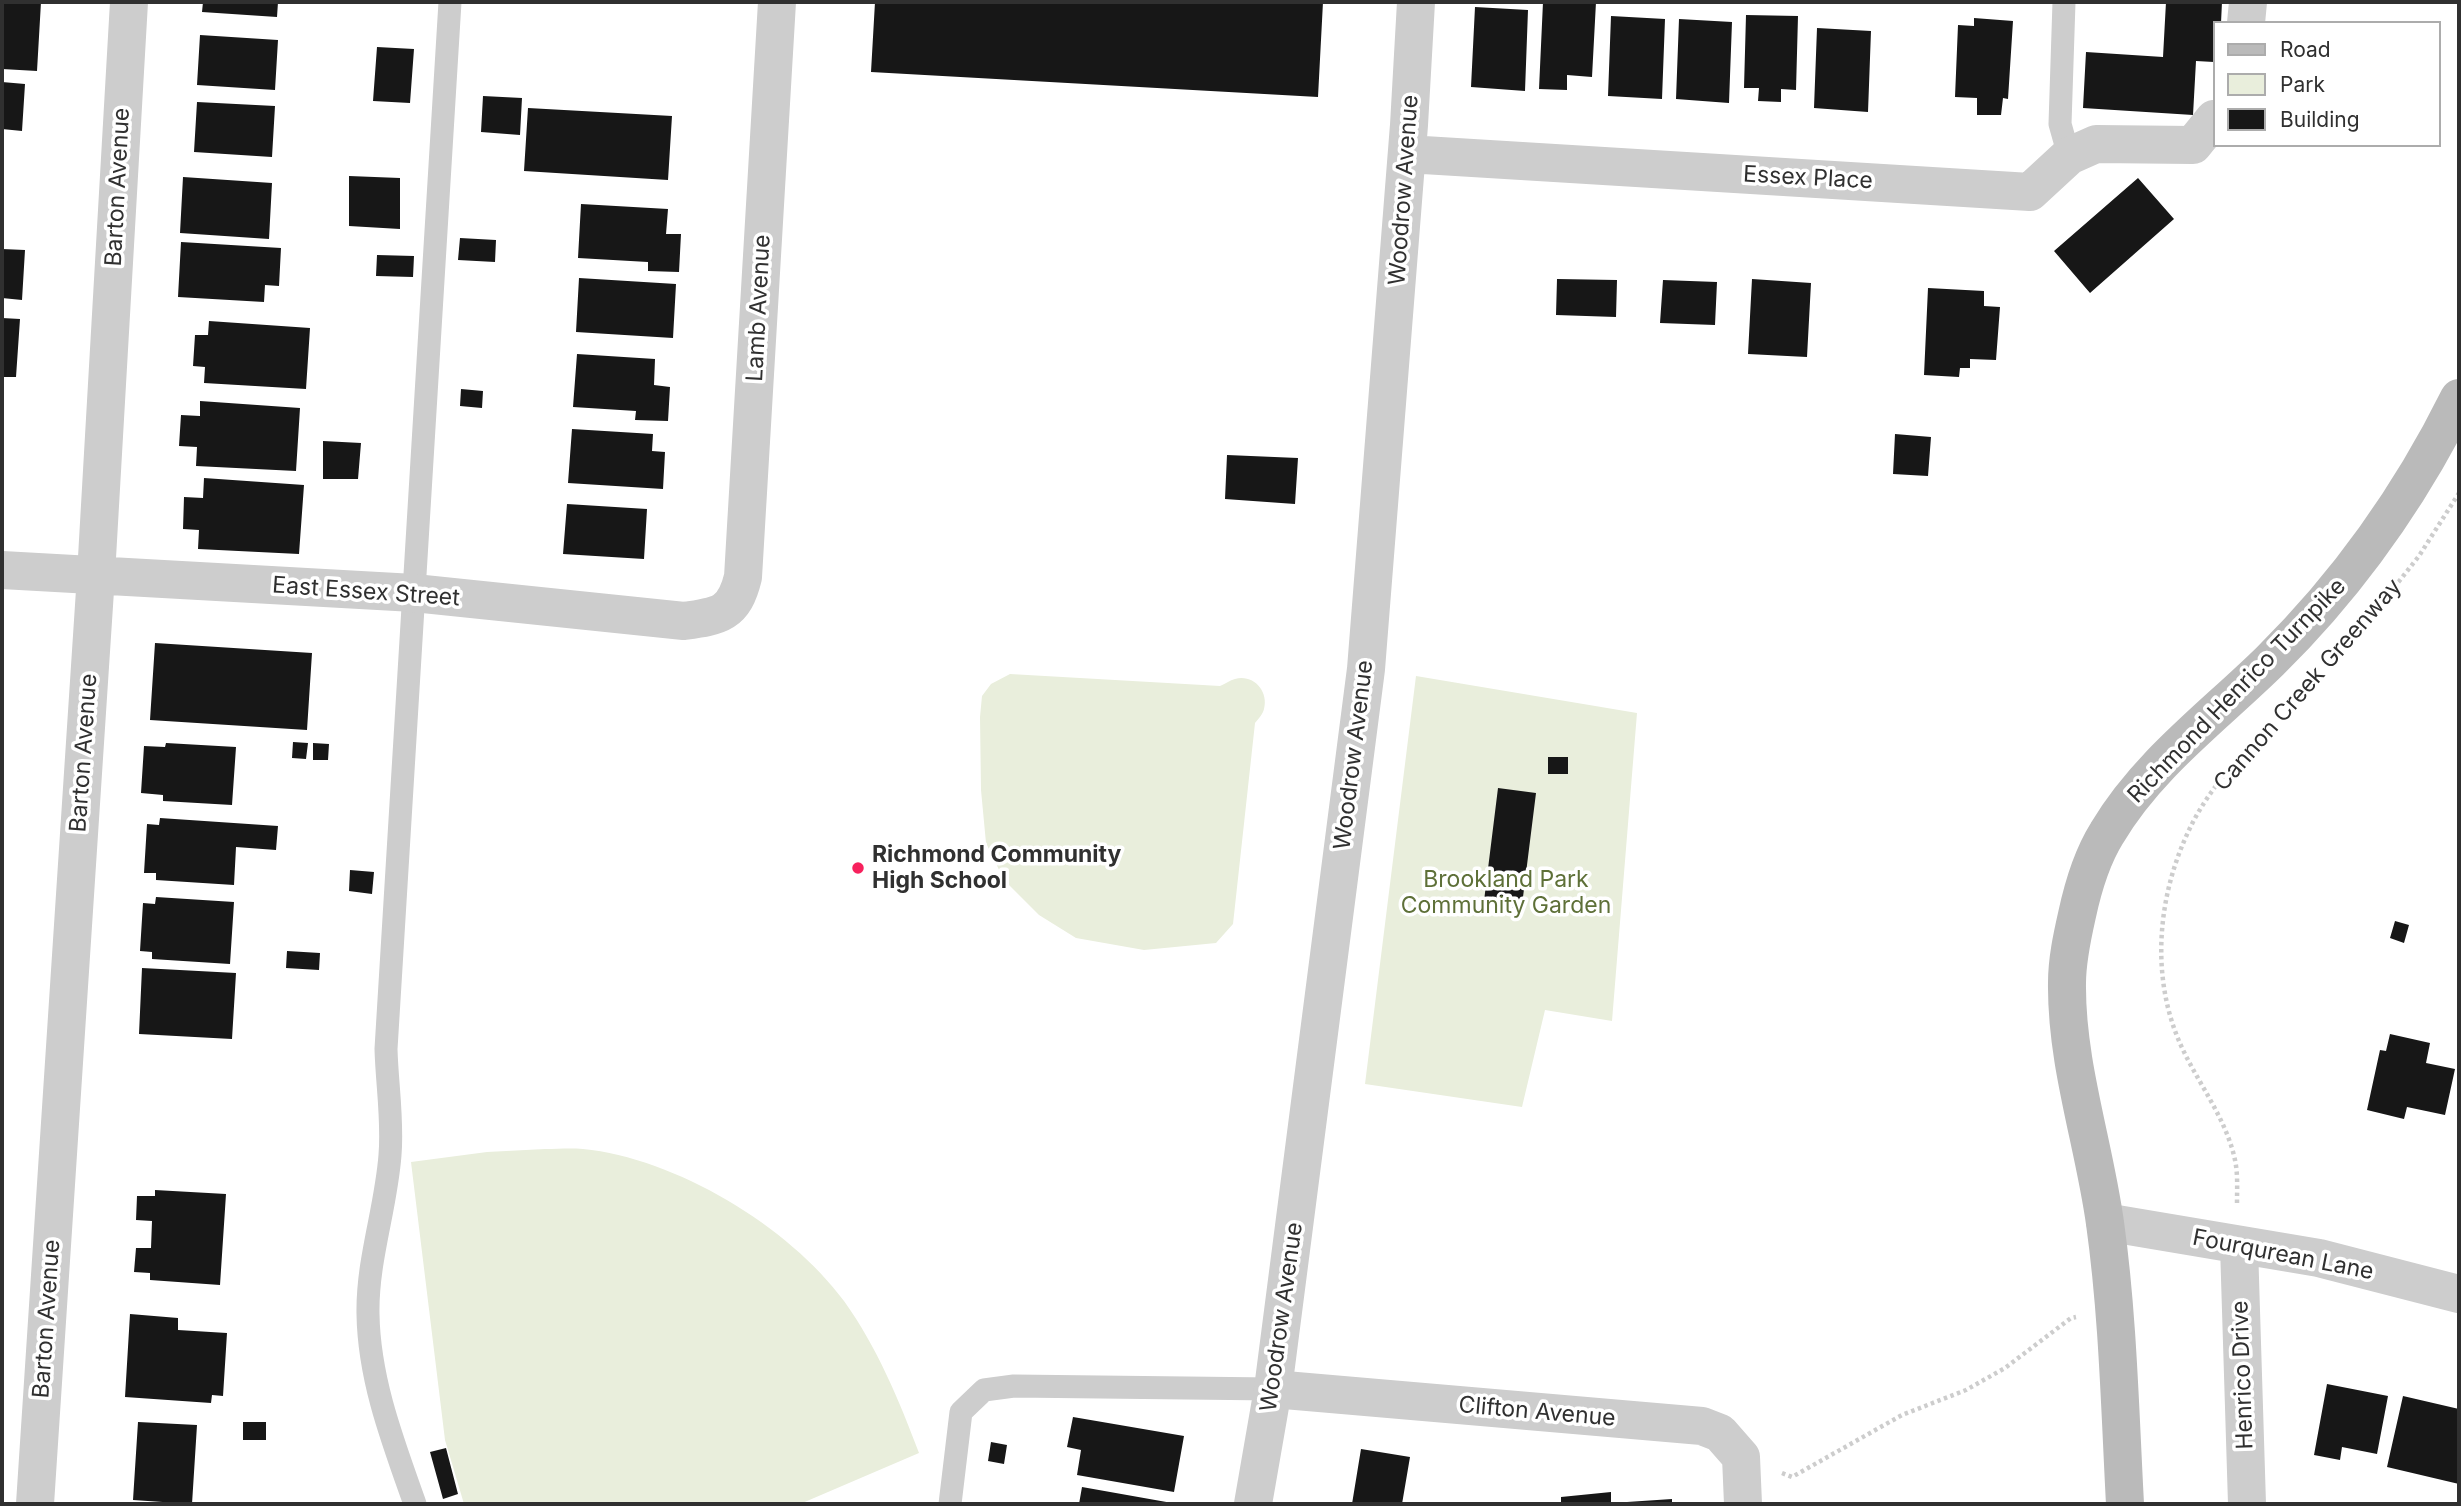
<!DOCTYPE html>
<style>
body{margin:0}
#map{position:relative;width:2461px;height:1506px;overflow:hidden;background:#fff;font-family:Inter,sans-serif}
canvas{display:block}
.frame{position:absolute;inset:0;border:4px solid #303030;pointer-events:none}
.legend{position:absolute;left:2213px;top:21px;width:228px;height:126px;box-sizing:border-box;background:#fff;border:2px solid #acacac;margin:0;padding:9px 12px;list-style:none;font-size:21px;color:#303030}
.legend li{display:flex;align-items:center;gap:14px;height:35px}
.legend b{width:35px;border:2px solid #acacac}
</style>
<div id="map">
<canvas width="2461" height="1506"></canvas>
<div class="frame"></div>
<ul class="legend">
<li><b style="height:9px;background:#bababa"></b>Road</li>
<li><b style="height:19px;background:#e9eedc"></b>Park</li>
<li><b style="height:19px;background:#171717"></b>Building</li>
</ul>
</div>
<script>
const g = document.querySelector('canvas').getContext('2d');
g.lineJoin = 'round';
function fill(path, color) {
  g.fillStyle = color;
  g.fill(path, 'evenodd');
}
function stroke(path, color, width, dash) {
  g.strokeStyle = color;
  g.lineWidth = width;
  g.lineCap = dash ? 'butt' : 'round';
  g.setLineDash(dash || []);
  g.stroke(path);
}
function drawText(font, color, halo, rows, align = 'center') {
  g.font = font + ' Inter,sans-serif';
  g.lineWidth = 7;
  g.setLineDash([]);
  g.textBaseline = 'middle';
  g.strokeStyle = halo;
  g.fillStyle = color;
  for (const [text, x, y, turn = 0] of rows) {
    g.save();
    g.translate(x, y);
    g.rotate((+turn || 0) * Math.PI / 180);
    g.textAlign = isNaN(turn) ? turn : align;
    if (halo) g.strokeText(text, 0, 0);
    g.fillText(text, 0, 0);
    g.restore();
  }
}
fill(new Path2D(`
 M1010,674L1220,686C1225,684 1230,680 1235,679C1253,674 1269,691 1264,709C1263,714 1259,718 1255,723L1233,924L1216,943L1144,950L1076,938L1039,915L1004,880L986,843L981,790L980,717L982,696L991,684Z
 M1416,676L1637,713L1612,1021L1545,1010L1522,1107L1365,1084Z
 M545,1149C558,1149 570,1148 583,1149C675,1158 789,1226 844,1301C877,1347 899,1400 919,1453L800,1504H464L445,1440L411,1162L487,1152Z`), '#e9eedc');
fill(new Path2D(`
 M2,2H41L37,71L2,69Z
 M203,2H278L277,17L202,12Z
 M875,2H1323L1318,97L871,72Z
 M1543,2H1596L1592,77L1567,75V90L1539,89Z
 M2166,2H2222L2221,23H2214V62L2196,61L2193,115L2083,108L2086,52L2163,57Z
 M1475,7L1528,10L1525,91L1471,87Z
 M1746,15L1798,16L1796,90L1781,89V102L1758,101L1759,88H1744Z
 M1611,16L1665,19L1662,99L1608,96Z
 M1974,18L2013,21L2008,99L2003,98L2001,115H1977V98L1955,97L1958,25L1974,26Z
 M1679,19L1732,22L1729,103L1676,99Z
 M1817,28L1871,31L1868,112L1814,108Z
 M200,35L278,40L275,90L197,85Z
 M377,47L414,49L410,103L373,101Z
 M2,82L25,84L22,131L2,129Z
 M483,96L522,98L520,135L481,132Z
 M197,102L275,106L272,157L194,152Z
 M528,108L672,116L668,180L524,171Z
 M349,176L400,178V229L349,226Z
 M183,177L272,183L269,239L180,233Z
 M2138,178L2174,219L2090,293L2054,251Z
 M581,204L668,209L666,234H681L679,272L648,271V262L578,258Z
 M460,238L496,240L495,262L458,260Z
 M181,242L281,248L279,286L265,285L264,302L178,297Z
 M2,249L25,250L22,300L2,298Z
 M377,255L414,256L413,277L376,276Z
 M579,278L676,284L673,338L576,332Z
 M1557,279L1617,280L1616,317L1556,315Z
 M1752,279L1811,283L1807,357L1748,354Z
 M1663,280L1717,282L1715,325L1660,323Z
 M1928,288L1984,291V306L2000,307L1996,360L1970,359V368H1960L1959,377L1924,375Z
 M2,318L20,319L16,377H2Z
 M209,321L310,328L306,389L204,383L205,367L193,366L195,335H208Z
 M577,354L655,359L654,385L670,387L668,421L635,420L636,411L573,407Z
 M461,389L483,391L482,408L460,406Z
 M200,401L300,408L296,471L196,466L197,447L179,446L181,415L200,416Z
 M572,429L653,434L652,451L665,452L663,489L568,483Z
 M1895,434L1931,437L1928,476L1893,474Z
 M323,441L361,443L358,479H323Z
 M1227,455L1298,458L1295,504L1225,499Z
 M204,478L304,485L299,554L198,549L199,530L183,529L184,497L203,498Z
 M567,504L647,509L644,559L563,554Z
 M155,643L312,653L307,730L150,720Z
 M293,742L308,743L306,759L292,758Z
 M166,743L236,747L232,805L163,801V795L141,793L144,746L165,747Z
 M313,743L329,744L328,760H313Z
 M1548,757H1568V774H1548Z
 M1498,788L1536,793L1521,913L1483,909Z
 M160,818L278,826L276,850L236,847L234,885L156,880V873H144L147,824L159,825Z
 M350,870L374,872L372,894L349,891Z
 M156,897L234,902L230,964L152,959V952L140,951L143,903L155,904Z
 M2395,921L2409,925L2404,943L2390,938Z
 M287,951L320,953L319,970L286,968Z
 M142,968L236,973L232,1039L139,1034Z
 M2390,1034L2430,1043L2426,1063L2455,1069L2445,1115L2407,1107L2404,1119L2367,1110L2380,1050L2386,1051Z
 M155,1190L226,1194L220,1285L150,1280V1273L134,1272L136,1248H151L152,1221L136,1220L137,1196H155Z
 M130,1314L178,1318V1330L227,1333L223,1396L212,1395L211,1403L125,1397Z
 M2327,1384L2388,1396L2377,1454L2342,1447L2340,1460L2314,1455Z
 M2403,1396L2459,1409V1484L2387,1467Z
 M1073,1417L1184,1436L1174,1492L1077,1475L1081,1450L1067,1447Z
 M138,1422L197,1425L192,1504L133,1500Z
 M243,1422H266V1440H243Z
 M991,1442L1007,1445L1004,1464L988,1461Z
 M446,1448L458,1494L443,1499L430,1452Z
 M1361,1449L1410,1457L1402,1504H1352Z
 M1082,1487L1172,1503V1504H1079Z
 M1611,1492V1504H1561V1497Z
 M1672,1499V1504H1627V1502Z`), '#171717');
stroke(new Path2D(`
 M2381,604L2419,556L2459,493
 M2237,1203C2237,1189 2238,1174 2235,1160C2226,1117 2196,1081 2179,1041C2149,970 2159,887 2194,820C2214,783 2244,751 2272,720
 M1782,1473L1792,1477L1902,1415L1966,1390L2005,1368L2071,1318L2076,1317`), '#cdcdcd', 4.5, [3.5, 3.5]);
stroke(new Path2D(`
 M2064,2L2060,124L2069,156
 M415,1504C393,1442 369,1380 368,1314C367,1260 386,1209 390,1155C393,1120 387,1085 386,1049L450,2
 M950,1504L961,1412L984,1390L1014,1386L1273,1389`), '#cdcdcd', 23);
stroke(new Path2D(`
 M2246,23L2248,2
 M1407,154L2030,192L2069,156L2096,144L2193,145L2214,119
 M2,570L414,593L684,621C720,616 734,614 743,577L777,2
 M2105,1222L2319,1258L2459,1294
 M2239,1246L2247,1504
 M1273,1389L1702,1426L1720,1433L1741,1457L1743,1504
 M35,1504L96,575L129,2
 M1253,1504L1273,1389L1366,669L1409,125L1416,2`), '#cdcdcd', 38);
stroke(new Path2D(`
 M2125,1504C2120,1411 2118,1316 2105,1223C2094,1143 2066,1064 2067,983C2067,960 2072,937 2077,915C2083,887 2092,857 2107,833C2148,764 2214,716 2270,661C2348,584 2410,497 2459,398`), '#bababa', 38);
for (const [x, y, r, color] of [
 [858,868,7,"#f7215d"]
]) {
  const dot = new Path2D();
  dot.arc(x, y, r, 0, 2 * Math.PI);
  g.fillStyle = color;
  g.fill(dot);
  stroke(dot, '#fff', 2.5);
}
drawText('23px', '#303030', '#fff', [
 ["Essex Place",1808,178,3],
 ["Barton Avenue",118,187,-87],
 ["Woodrow Avenue",1404,190,-86],
 ["Lamb Avenue",759,308,-87],
 ["East Essex Street",366,592,4],
 ["Cannon Creek Greenway",2308,685,-49],
 ["Richmond Henrico Turnpike",2237,691,-46],
 ["Barton Avenue",84,753,-86],
 ["Woodrow Avenue",1354,755,-83],
 ["Fourqurean Lane",2283,1255,11],
 ["Woodrow Avenue",1282,1317,-82],
 ["Barton Avenue",47,1319,-86],
 ["Henrico Drive",2243,1375,-92],
 ["Clifton Avenue",1537,1412,5]
]);
drawText('bold 23px', '#303030', '#fff', [
 ["Richmond Community",872,855],
 ["High School",872,881]
], 'left');
drawText('23px', '#5e7038', '#fff', [
 ["Brookland Park",1506,880],
 ["Community Garden",1506,906]
]);
</script>
